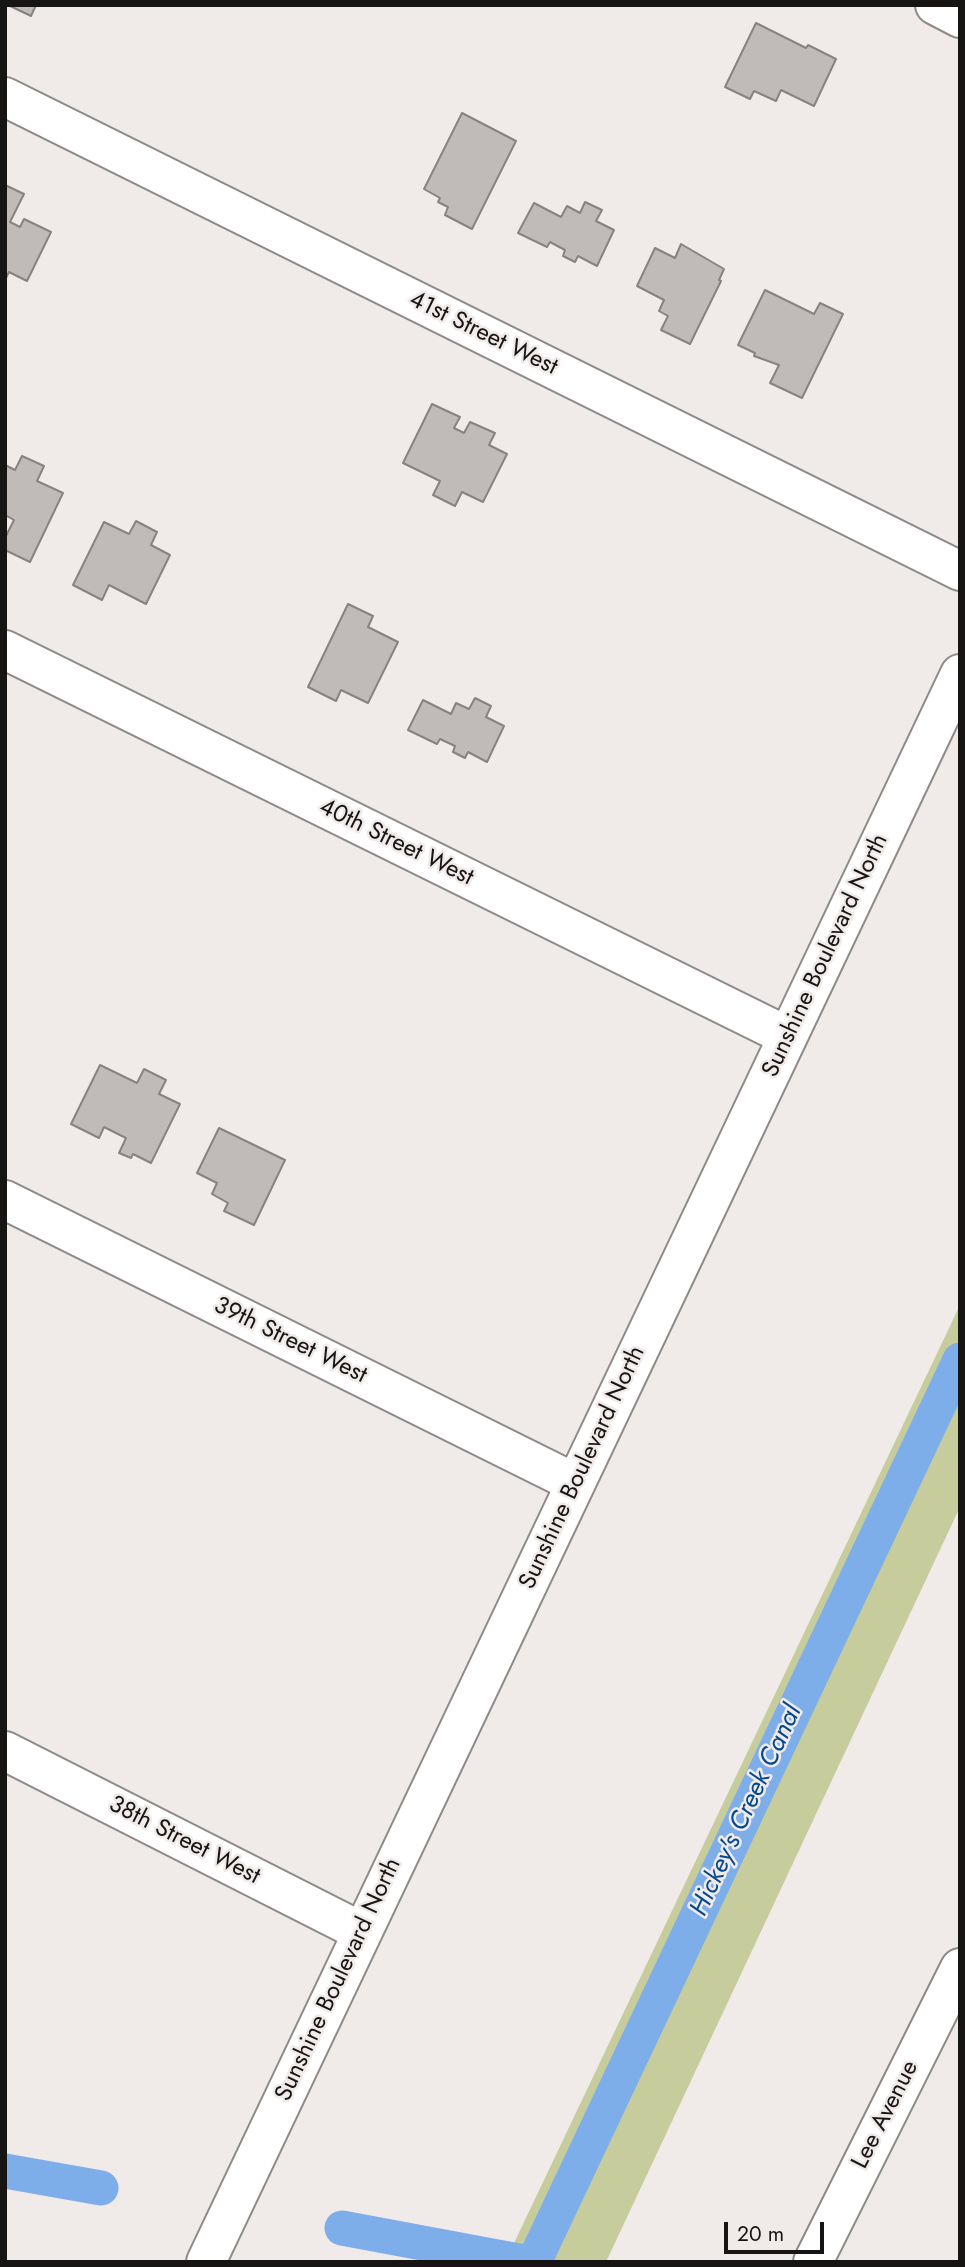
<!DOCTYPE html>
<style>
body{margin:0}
#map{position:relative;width:965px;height:2267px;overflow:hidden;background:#f0eae8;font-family:Jost,sans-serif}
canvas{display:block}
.frame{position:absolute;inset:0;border:7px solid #171514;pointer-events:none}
.scale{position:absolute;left:724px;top:2222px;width:100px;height:32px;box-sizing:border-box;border:4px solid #171514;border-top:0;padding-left:9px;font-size:21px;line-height:24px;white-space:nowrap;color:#171514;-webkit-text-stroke:5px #f0eae8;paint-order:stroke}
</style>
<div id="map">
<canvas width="965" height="2267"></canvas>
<div class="frame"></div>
<div class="scale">20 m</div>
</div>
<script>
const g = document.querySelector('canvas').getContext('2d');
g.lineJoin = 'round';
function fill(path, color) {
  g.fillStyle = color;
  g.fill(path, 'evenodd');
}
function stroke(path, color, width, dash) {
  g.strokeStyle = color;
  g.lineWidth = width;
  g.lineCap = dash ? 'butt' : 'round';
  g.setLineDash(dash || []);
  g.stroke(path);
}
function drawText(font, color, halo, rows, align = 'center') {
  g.font = font + ' Jost,sans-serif';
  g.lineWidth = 5;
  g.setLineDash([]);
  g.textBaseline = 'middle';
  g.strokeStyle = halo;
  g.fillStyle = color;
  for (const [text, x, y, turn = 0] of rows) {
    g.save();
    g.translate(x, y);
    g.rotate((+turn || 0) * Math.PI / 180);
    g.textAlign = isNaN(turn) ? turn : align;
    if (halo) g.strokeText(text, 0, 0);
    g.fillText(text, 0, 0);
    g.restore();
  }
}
fill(new Path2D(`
 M960,1305V1507L606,2262H505Z`), '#c7cc9d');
stroke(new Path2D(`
 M5,2171L101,2188
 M342,2228L524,2262
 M534,2262L960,1360`), '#7eaeea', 35);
const building = new Path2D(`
 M8,5H36L31,16Z
 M756,23L806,48L808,45L836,59L814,106L781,90L776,101L754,91L750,99L725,87Z
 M462,113L516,141L472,229L445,215L448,207L438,202L440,198L424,189Z
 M5,185L24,194L10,222L20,227L24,219L51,232L27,281L9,272L5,280Z
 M585,202L602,210L596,221L614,230L597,266L578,256L575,262L563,256L565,250L550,242L547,247L518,233L534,203L561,217L567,206L580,213Z
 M681,244L724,269L719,280L721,281L690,344L661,330L668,316L659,311L664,300L637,286L655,248L675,258Z
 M765,290L814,314L820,303L843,314L802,398L770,383L779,365L754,356L755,353L738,345Z
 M432,404L460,417L454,428L464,433L470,422L495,433L489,445L507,454L483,502L462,492L455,506L433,495L440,481L403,463Z
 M22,456L44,466L37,481L63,493L30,562L5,550V538L14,520L5,515V465L15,470Z
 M136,521L157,532L151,545L170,555L146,604L109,585L102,600L73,585L104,522L129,534Z
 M348,604L373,616L368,627L398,642L368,703L341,690L336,701L308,687Z
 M475,698L491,706L486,717L504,726L487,762L468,752L465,758L453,752L455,746L440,739L437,744L408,730L423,700L451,714L456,703L469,709Z
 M100,1065L137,1083L144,1069L166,1080L159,1094L180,1104L151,1163L133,1154L131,1158L119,1153L126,1138L104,1127L99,1138L71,1124Z
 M219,1128L285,1160L254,1225L224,1211L228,1203L212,1194L217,1183L197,1173Z`);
fill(building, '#c0bbb9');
stroke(building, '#888381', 2);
const street = new Path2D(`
 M935,5L960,18
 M5,97L960,571
 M5,650L787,1036
 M5,1200L575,1483
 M5,1751L362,1932
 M813,2262L960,1968`);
const secondary = new Path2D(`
 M206,2262L960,674`);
stroke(street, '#8f8a88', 42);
stroke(secondary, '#8f8a88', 42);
stroke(street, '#fff', 38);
stroke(secondary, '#fff', 38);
drawText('24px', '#171514', '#f0eae8', [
 ["41st Street West",483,334,26],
 ["40th Street West",396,843,26],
 ["Sunshine Boulevard North",826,956,-65],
 ["39th Street West",290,1341,26],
 ["Sunshine Boulevard North",583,1468,-65],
 ["38th Street West",184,1841,27],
 ["Sunshine Boulevard North",339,1980,-65],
 ["Lee Avenue",886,2115,-63]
]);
drawText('italic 26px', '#03498f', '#f0eae8', [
 ["Hickey's Creek Canal",747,1811,-65]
]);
</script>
